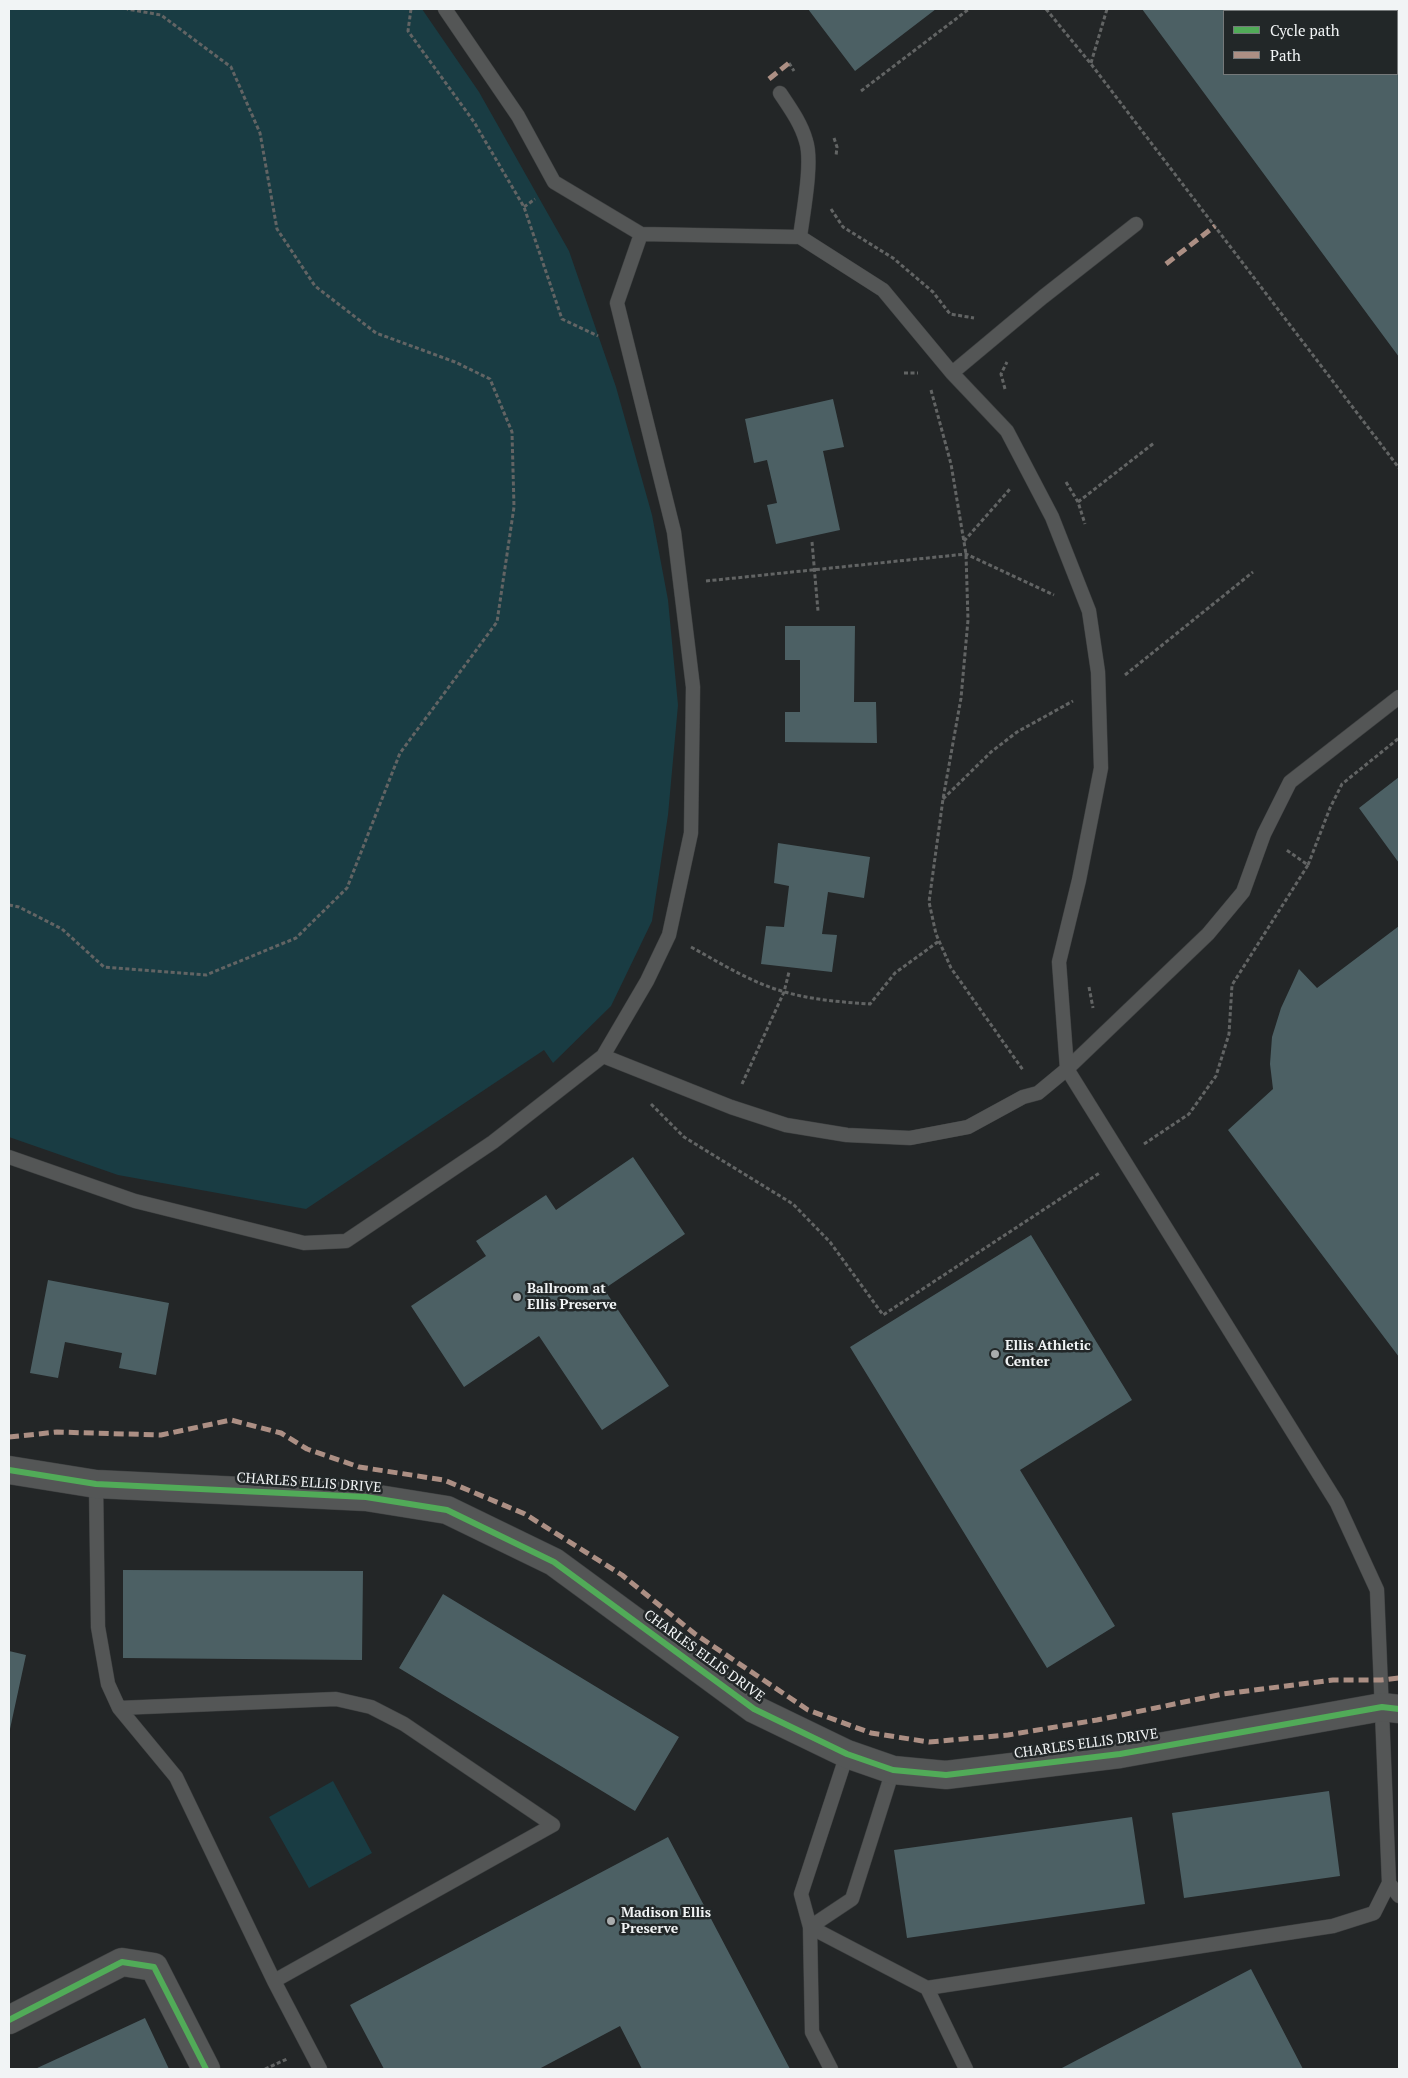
<!DOCTYPE html>
<style>
body{margin:0}
#map{position:relative;width:1408px;height:2078px;overflow:hidden;background:#232627;font-family:"PT Serif",serif}
canvas{display:block}
.frame{position:absolute;inset:0;border:10px solid #f1f4f5;pointer-events:none}
.legend{position:absolute;left:1223px;top:10px;width:175px;height:65px;box-sizing:border-box;background:#222728;border:1px solid #75797a;margin:0;padding:6px 9px;list-style:none;font-size:15px;color:#f1f4f5}
.legend li{display:flex;align-items:center;gap:10px;height:25px}
.legend b{width:25px;border:1px solid #75797a}
</style>
<div id="map">
<canvas width="1408" height="2078"></canvas>
<div class="frame"></div>
<ul class="legend">
<li><b style="height:6px;background:#51ab58"></b>Cycle path</li>
<li><b style="height:6px;background:#ac8f84"></b>Path</li>
</ul>
</div>
<script>
const g = document.querySelector('canvas').getContext('2d');
g.lineJoin = 'round';
function fill(path, color) {
  g.fillStyle = color;
  g.fill(path, 'evenodd');
}
function stroke(path, color, width, dash) {
  g.strokeStyle = color;
  g.lineWidth = width;
  g.lineCap = dash ? 'butt' : 'round';
  g.setLineDash(dash || []);
  g.stroke(path);
}
function drawText(font, color, halo, rows, align = 'center') {
  g.font = font + ' "PT Serif",serif';
  g.lineWidth = 5;
  g.setLineDash([]);
  g.textBaseline = 'middle';
  g.strokeStyle = halo;
  g.fillStyle = color;
  for (const [text, x, y, turn = 0] of rows) {
    g.save();
    g.translate(x, y);
    g.rotate((+turn || 0) * Math.PI / 180);
    g.textAlign = isNaN(turn) ? turn : align;
    if (halo) g.strokeText(text, 0, 0);
    g.fillText(text, 0, 0);
    g.restore();
  }
}
fill(new Path2D(`
 M9,9H422L479,92L569,251L616,387L652,515L668,600L678,705L668,815L652,921L611,1006L553,1063L544,1050L306,1209L118,1175L9,1137Z
 M333,1781L372,1853L309,1888L269,1817Z`), '#193c43');
fill(new Path2D(`
 M808,9H936L855,71Z
 M1142,9H1399V357ZM1224,11H1397V74H1224Z
 M833,399L844,447L823,451L840,530L776,544L767,505L777,503L767,460L754,463L745,419Z
 M785,626H855L854,702H876L877,743L785,742V712H800V660H785Z
 M1399,777V863L1359,808Z
 M778,843L870,857L864,898L828,892L822,934L837,935L832,972L761,964L766,926L784,927L789,886L774,883Z
 M1399,926V1357L1228,1130L1273,1089L1270,1064L1272,1037L1281,1008L1299,969L1317,988Z
 M633,1157L685,1234L604,1289L669,1386L602,1430L539,1336L464,1387L411,1306L486,1256L476,1241L546,1195L556,1210Z
 M1031,1235L1132,1400L1020,1470L1115,1626L1047,1668L850,1347Z
 M48,1280L169,1303L156,1375L119,1368L122,1353L65,1342L58,1378L30,1373Z
 M123,1570L363,1571L362,1660L123,1658Z
 M443,1594L679,1737L635,1811L399,1668Z
 M9,1651L26,1655L10,1729H9Z
 M1329,1791L1340,1876L1184,1898L1172,1813Z
 M1132,1817L1145,1904L907,1938L894,1850Z
 M668,1837L790,2069H642L620,2026L539,2069H384L350,2005Z
 M1251,1969L1303,2069H1060Z
 M145,2018L169,2069H35L74,2051Z`), '#4c6064');
const service = new Path2D(`
 M445,9L518,116L554,182L641,234L800,237L883,290L952,373L1007,431L1052,517L1089,611L1098,672L1101,768L1079,880L1059,962L1067,1069L1337,1503L1377,1590L1389,1883L1374,1913L1333,1926L927,1988L810,1927
 M780,93C790,108 801,123 806,141C813,162 803,213 800,237
 M952,373L1043,297L1136,224
 M603,1056L731,1107L786,1125L847,1135L910,1138L968,1127L1023,1097L1038,1093L1067,1069L1208,934L1243,892L1264,834L1290,782L1399,697
 M9,1157L135,1201L304,1243L346,1241L493,1142L603,1056L647,981L669,935L691,833L693,687L674,532L617,303L641,234
 M96,1484L98,1627L108,1684L119,1708L176,1777L274,1981L320,2069
 M119,1708L336,1699L371,1707L404,1724L553,1825L274,1981
 M1389,1883L1399,1896
 M810,1927L852,1899L893,1770
 M927,1988L966,2069
 M831,2069L812,2032L810,1927L801,1894L847,1754`);
const minor = new Path2D(`
 M9,1470L96,1484L366,1497L447,1510L554,1562L754,1709L847,1754L893,1770L946,1775L1120,1754L1382,1707L1399,1709
 M9,2020L122,1962L154,1967L206,2069`);
stroke(service, '#3e4041', 15);
stroke(minor, '#3e4041', 29);
stroke(new Path2D(`
 M411,9L408,31L474,122L524,207L562,319L598,336
 M1046,9L1091,64L1399,468
 M789,63L794,71
 M1091,63L1107,9
 M861,91L969,9
 M834,138L837,147L836,156
 M524,207L535,199
 M831,209L843,227L893,258L933,292L950,314L974,318
 M904,373H918
 M1005,389L1001,374L1007,362
 M931,390L951,464L966,554L968,620L961,698L943,799L929,902L936,934L951,968L1023,1070
 M1066,482L1078,502L1085,524
 M1078,502L1154,443
 M964,541L1010,489
 M812,542L818,611
 M706,581L966,554L1054,595
 M1125,675L1253,572
 M943,799L991,752L1017,732L1073,701
 M1308,865L1330,808L1342,784L1399,738
 M9,905L19,907L62,929L104,967L206,975L296,938L347,888L400,753L497,622L514,507L512,432L490,379L455,362L376,333L315,286L277,229L260,133L231,67L161,15L127,9
 M691,947C722,964 752,983 785,992C813,1000 841,1002 870,1004L895,973L939,941
 M1089,987L1093,1008
 M742,1084L784,992L789,972
 M651,1104L684,1137L793,1204L830,1242L883,1315L1101,1172
 M1144,1144L1189,1114L1216,1076L1229,1034L1232,985L1308,865L1285,849
 M265,2069L287,2059`), '#626464', 3, [4, 2.5]);
stroke(service, '#545656', 14);
stroke(minor, '#545656', 28);
stroke(new Path2D(`
 M769,79L789,63
 M1166,264L1215,226
 M9,1437L57,1432L161,1435L231,1420L281,1433L307,1449L359,1467L444,1480L525,1514L622,1575L695,1634L808,1710L871,1733L929,1742L1008,1735L1097,1720L1223,1694L1333,1680H1381L1399,1678`), '#ac8f84', 5, [10, 5]);
stroke(new Path2D(`
 M9,1470L96,1484L366,1497L447,1510L554,1562L754,1709L847,1754L893,1770L946,1775L1120,1754L1382,1707L1399,1709
 M9,2020L122,1962L154,1967L206,2069`), '#51ab58', 6);
for (const [x, y, r, color] of [
 [517,1297,5,"#a9acad"],
 [995,1354,5,"#a9acad"],
 [611,1921,5,"#a9acad"]
]) {
  const dot = new Path2D();
  dot.arc(x, y, r, 0, 2 * Math.PI);
  g.fillStyle = color;
  g.fill(dot);
  stroke(dot, '#222728', 2);
}
drawText('bold 14px', '#f1f4f5', '#222728', [
 ["Ballroom at",527,1289],
 ["Ellis Preserve",527,1305],
 ["Ellis Athletic",1005,1346],
 ["Center",1005,1362],
 ["Madison Ellis",621,1913],
 ["Preserve",621,1929]
], 'left');
drawText('14px', '#f1f4f5', '#222728', [
 ["CHARLES ELLIS DRIVE",309,1483,4],
 ["CHARLES ELLIS DRIVE",704,1656,36],
 ["CHARLES ELLIS DRIVE",1086,1744,-8]
]);
</script>
